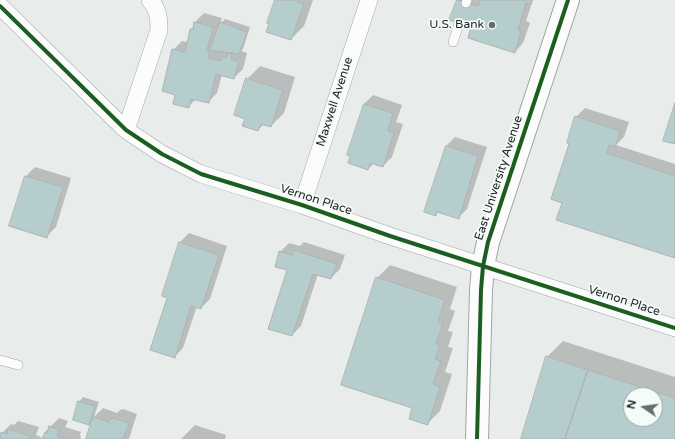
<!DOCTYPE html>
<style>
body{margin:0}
#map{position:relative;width:675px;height:439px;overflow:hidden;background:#e8edeb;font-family:"Varela Round",sans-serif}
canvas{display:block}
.north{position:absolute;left:623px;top:387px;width:40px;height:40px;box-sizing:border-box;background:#f4fcf9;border:1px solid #a0a6a4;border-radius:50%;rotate:283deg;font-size:11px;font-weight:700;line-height:16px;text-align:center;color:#232625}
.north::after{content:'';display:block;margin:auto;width:14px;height:18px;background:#686c6a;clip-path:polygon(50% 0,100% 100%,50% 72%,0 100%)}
</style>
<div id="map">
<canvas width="675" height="439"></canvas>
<div class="north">N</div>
</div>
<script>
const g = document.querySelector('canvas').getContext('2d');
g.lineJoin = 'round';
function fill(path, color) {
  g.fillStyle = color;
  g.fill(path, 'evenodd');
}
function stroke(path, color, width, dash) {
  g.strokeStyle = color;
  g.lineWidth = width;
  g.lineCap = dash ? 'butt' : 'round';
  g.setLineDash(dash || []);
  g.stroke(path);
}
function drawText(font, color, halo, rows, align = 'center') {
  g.font = font + ' "Varela Round",sans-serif';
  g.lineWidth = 3.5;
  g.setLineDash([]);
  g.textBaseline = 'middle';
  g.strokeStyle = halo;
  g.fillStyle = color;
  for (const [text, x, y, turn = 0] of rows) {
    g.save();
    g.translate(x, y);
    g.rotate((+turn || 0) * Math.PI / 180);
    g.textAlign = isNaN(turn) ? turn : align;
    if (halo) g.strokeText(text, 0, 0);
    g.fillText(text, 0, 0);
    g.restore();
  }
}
fill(new Path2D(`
 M276,0H313L304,26L291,39Z
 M458,0H533L526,21L530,23L523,43L515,52L473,27L451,20Z
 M204,13L222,18L220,24L225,19L250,27L243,49L241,51L247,53L243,69L234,78L222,75L217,93L208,102L196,99L188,107L177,94L173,50L182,41L188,42L191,29L194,26L195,22Z
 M260,66L295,77L284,113L271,126L264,124L258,130L246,118L247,79Z
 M373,95L402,105L396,122L403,124L392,157L383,166L374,163L368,169L364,104Z
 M585,108L629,122L624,137L616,145L675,164V257L563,202L570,143L576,117Z
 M455,137L487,147L467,209L458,218L438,211L435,214L425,211L446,146Z
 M35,167L71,178L56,227L47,236L26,176Z
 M189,233L227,246L210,299L201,308L197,306L183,348L174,357L168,297L163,295L180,242Z
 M304,242L345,255L340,269L331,278L318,274L301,326L292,335L288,269L280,252L289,243L300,246Z
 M390,265L457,287L450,309L455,311L448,331L453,332L448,347L453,348L445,372L452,374L440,411L427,424L414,407L377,278Z
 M563,341L675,377V439H522L547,357ZM631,395H655V419H631Z
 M83,397L99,402L94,417L103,408L117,413L120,410L123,409L137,414L129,439H87L93,420L89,424L79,402Z
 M59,418L68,421L65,427L81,432L80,434L81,439H43L45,432Z
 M18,421L39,427L36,435L41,437V439H0L2,433L11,424L14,425Z
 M195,425L226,435L225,439H181Z`), '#0003');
const building = new Path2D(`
 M275,0H296L295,1L304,4L291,40L266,32L269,24L267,23Z
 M457,0L478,6L480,0H532L531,4L526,3L518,30L521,31L515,53L468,38L471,27L449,20Z
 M194,22L213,27L207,50L209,51L208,58L221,61L222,57L226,58L228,53L232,54L231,59L239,62L234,79L216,74L209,103L191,99L189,108L173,104L175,95L162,91L172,49L184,52L186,49L190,29H193Z
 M220,22L247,32L239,54L210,50Z
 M246,78L283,90L271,127L261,124L258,131L242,126L245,119L234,115Z
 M675,103V144L663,141Z
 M364,104L393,113L388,131L394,133L383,167L370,163L368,170L348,163L350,156L347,155Z
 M575,116L620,131L615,147L609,145L607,153L675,176V258L556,220L562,203L551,199L569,144L567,143Z
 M446,146L478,156L459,219L437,212L436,216L424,212Z
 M25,176L63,187L47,238L9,226Z
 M179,242L219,255L201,309L191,306L175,358L150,350L167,298L162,296Z
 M294,250L337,264L331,279L313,274L292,336L268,329L287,270L275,267L279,251L292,255Z
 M376,277L445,300L438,322L443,323L436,344L440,345L435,359L441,361L433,384L440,387L428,425L409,419L412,408L341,385Z
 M546,356L588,370L565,439H521Z
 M588,370L675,398V439H565ZM631,395H655V419H631Z
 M78,401L95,406L89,425L73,420Z
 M93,417L109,422L110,418L113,419V418L129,423L123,439H86Z
 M49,426L59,430L57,436L67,439H42L45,432L47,433Z
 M8,429L30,436V439H0L1,432L7,434Z`);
fill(building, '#b5cdcc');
stroke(building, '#afb3b2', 1);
const service = new Path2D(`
 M466,3L467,0
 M453,42L459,24
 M0,360L18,365`);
const minor = new Path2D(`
 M0,6L126,130L162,154L201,174L302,205L390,236L675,328
 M126,130L159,30C159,18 158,9 150,0
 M302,205L369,0`);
const tertiary = new Path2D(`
 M477,439L481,290L483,266L488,242L568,0`);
stroke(service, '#a1a4a3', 10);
stroke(minor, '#a1a4a3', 18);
stroke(tertiary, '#a1a4a3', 24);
stroke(service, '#fcfcfc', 9);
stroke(minor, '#fcfcfc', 17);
stroke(tertiary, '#fcfcfc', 22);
stroke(new Path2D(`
 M0,6L126,130L162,154L201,174L302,205L390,236L675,328
 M477,439L481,290L483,266L488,242L568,0`), '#1b5e20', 4);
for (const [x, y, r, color] of [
 [492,25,4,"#686c6a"]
]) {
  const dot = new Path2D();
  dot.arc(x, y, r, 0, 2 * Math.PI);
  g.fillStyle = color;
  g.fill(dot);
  stroke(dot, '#f4fcf9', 1.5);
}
drawText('12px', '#232625', '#f4fcf9', [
 ["U.S. Bank",484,25]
], 'right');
drawText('12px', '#232625', '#f4fcf9', [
 ["Maxwell Avenue",335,102,-72],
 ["East University Avenue",499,178,-72],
 ["Vernon Place",316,200,18],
 ["Vernon Place",624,301,18]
]);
</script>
